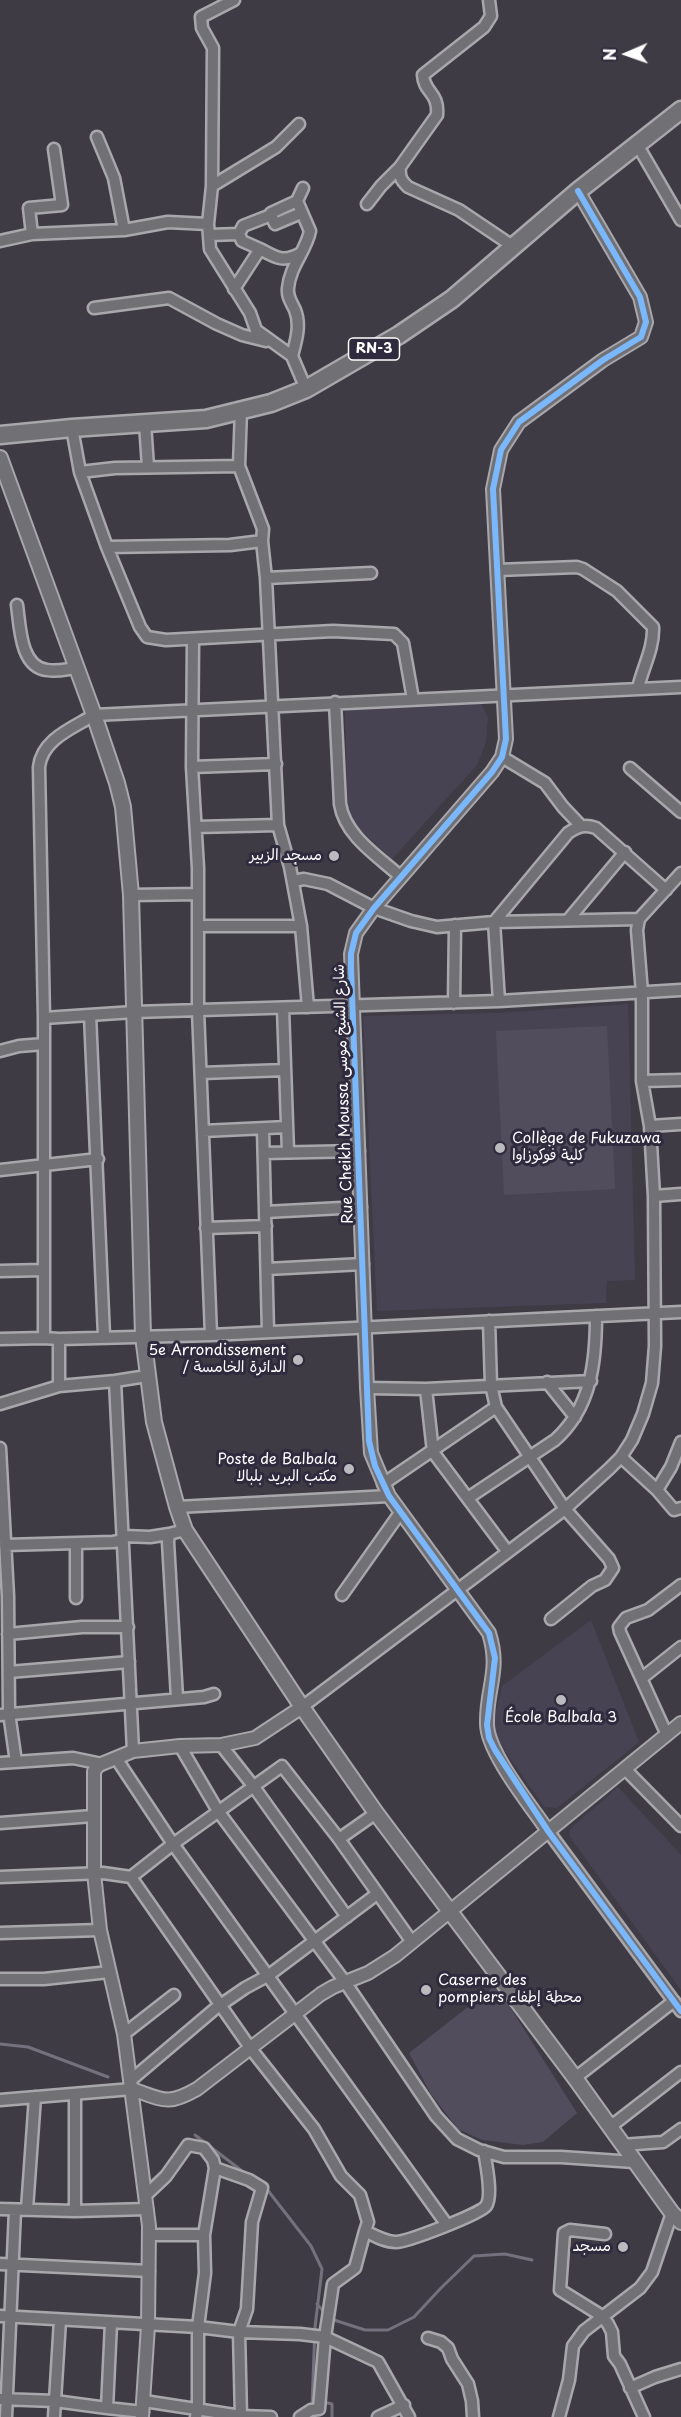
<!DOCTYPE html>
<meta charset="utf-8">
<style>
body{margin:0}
#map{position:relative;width:681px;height:2417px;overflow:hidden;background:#3e3b45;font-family:"Playpen Sans",sans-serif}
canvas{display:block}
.north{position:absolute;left:597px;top:24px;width:60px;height:60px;-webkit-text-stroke:4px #2f2a3d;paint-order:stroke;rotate:268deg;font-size:16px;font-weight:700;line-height:24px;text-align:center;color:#fff}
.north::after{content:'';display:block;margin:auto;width:21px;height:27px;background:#fff;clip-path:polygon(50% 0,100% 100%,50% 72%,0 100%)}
</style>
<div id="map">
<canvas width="681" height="2417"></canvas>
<div class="north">N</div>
</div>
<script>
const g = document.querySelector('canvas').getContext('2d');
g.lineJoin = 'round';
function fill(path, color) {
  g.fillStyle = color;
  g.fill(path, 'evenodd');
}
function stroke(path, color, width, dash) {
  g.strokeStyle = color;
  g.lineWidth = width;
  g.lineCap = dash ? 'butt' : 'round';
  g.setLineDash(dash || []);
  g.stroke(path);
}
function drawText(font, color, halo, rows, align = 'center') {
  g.font = font + ' "Playpen Sans","Playpen Sans Arabic",sans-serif';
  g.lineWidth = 6;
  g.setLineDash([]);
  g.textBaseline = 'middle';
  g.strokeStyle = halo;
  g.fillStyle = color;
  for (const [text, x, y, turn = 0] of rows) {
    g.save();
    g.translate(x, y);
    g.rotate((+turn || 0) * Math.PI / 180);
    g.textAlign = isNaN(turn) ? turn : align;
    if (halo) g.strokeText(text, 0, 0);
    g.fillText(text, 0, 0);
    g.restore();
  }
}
fill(new Path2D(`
 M480,701L488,718L486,742L477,765L392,859L348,819L345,708Z
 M628,1004L635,1280L607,1281L606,1303L377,1311L363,1016L495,1013Z
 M591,1620L639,1742L557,1808L544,1807L503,1748L496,1734L494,1719L502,1686Z
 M618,1787L681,1855V1990L570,1837V1829Z`), '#484353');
fill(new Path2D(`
 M607,1026L615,1189L504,1195L496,1031Z
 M496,1985L577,2113L543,2142L523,2145L482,2140L458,2129L431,2094L409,2053Z`), '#524d5c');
stroke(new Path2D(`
 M0,2044L28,2047L108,2077
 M195,2135L246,2174
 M266,2188L311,2246L322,2269L315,2327L312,2406
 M317,2304L326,2314
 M331,2319L365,2330H388L414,2317L441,2288L474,2256L505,2254L532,2260
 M323,2402L332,2404V2417`), '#74717d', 3);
const minor = new Path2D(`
 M234,0L201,17L202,28L213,48L212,186L208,224L210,249L250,313L256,330L292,356L306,389
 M489,0L491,16L484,27L423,75C424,93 439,92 437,115L400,167C399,177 401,180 408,187L459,210L514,247
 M97,137L114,178L124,230
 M638,146L681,220
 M212,186L276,147L299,124
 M367,204L381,186L400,167
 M271,215L275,224L301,213
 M32,234L29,208L62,205L54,149
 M239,234L243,226L271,215V213L297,201
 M209,235L239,234L242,241L260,249
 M0,241L32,234L124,230L168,222L208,224
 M234,289L260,249C276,258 284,263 301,253
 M94,308L169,298L217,324L242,335L266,341
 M292,356C296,341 301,325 295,310C291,301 287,297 288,288C290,266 306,251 310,231L297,201L303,188
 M241,409L239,466L263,529L262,541L266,578L278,825L290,867L301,926L308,1007
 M145,423L148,467
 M72,428L80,472L107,547L140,627L147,637L166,640L333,631L394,634L403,643L413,699
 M80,472L115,468L239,466
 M107,547L230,545L262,541
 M497,570L577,567L583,569L617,591L653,627C654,648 643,667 638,688
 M266,578L371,573
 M17,605C20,626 20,667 47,670C57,672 67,669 76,668
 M193,639L192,767L198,868V1010L211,1335
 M335,702L340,804C345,836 378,856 401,877
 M502,757L545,783L563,807L581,826
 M192,767L276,764
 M630,768L681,812
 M196,827L278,825
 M293,881L304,879L328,884L374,908L411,921L437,927L494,922L639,919
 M131,895L198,894
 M568,920L625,852
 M199,926H301
 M499,1001L494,922L568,833C578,826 585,824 596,828L666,890
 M454,1003L455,925
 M283,1008L288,1152
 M90,1015L104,1336
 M44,1018L134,1012L499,1001L681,990
 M0,1051L19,1046L44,1044
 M201,1073L285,1070
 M642,1081L681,1080
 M650,1126L681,1124
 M263,1129L268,1332
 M203,1131L287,1127
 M264,1153L359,1151
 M0,1170L98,1159
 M654,1196L681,1194
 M265,1212L361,1207
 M206,1228L266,1226
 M267,1269L363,1264
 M0,1271L43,1270
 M489,1321L491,1385L496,1407L565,1509L609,1559L613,1568L605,1580L592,1586L551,1619
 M0,1339L44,1338
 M59,1339L44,1338V1018L39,767C42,739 73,728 94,715L681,687
 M115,1381L147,1376
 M547,1382L575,1417
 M59,1386L115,1381L133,1751
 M367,1388L426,1389L591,1381
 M426,1389L433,1452L507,1551
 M0,1404L59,1386V1339L211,1335L681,1312
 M0,1448L8,1596L9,1713L16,1762
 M621,1457L657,1490L671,1467L681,1442
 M383,1484L496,1407
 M657,1490L674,1510L681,1508
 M468,1498L555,1440C591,1408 596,1362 596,1316
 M177,1507L389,1496
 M76,1544V1598
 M5,1545L113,1542L119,1541L124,1536L150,1537L169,1534
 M342,1595L400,1513
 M8,1634L82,1627H128
 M9,1672L129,1662
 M642,1678L681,1647
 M177,1698L168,1542L169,1534L185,1530
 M302,1707L565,1509L609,1469L621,1457L632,1440L643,1414L652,1383L655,1346L654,1196L650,1126L642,1081V993L637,930L639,919L681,873
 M0,1715L204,1697L214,1694
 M667,1735L620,1632L619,1627L626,1618L648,1610L681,1585
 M221,1745L254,1787L347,1917
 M180,1746L218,1811L345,1982L436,2116L457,2139L479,2150L504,2157H561L634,2162
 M116,1758L173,1844L447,2225
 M0,1763L73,1758L102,1764
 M626,1770L681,1826
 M0,1823L93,1816
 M548,1831L681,2011
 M339,1839L376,1813
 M0,1877L103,1873L131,1877L251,2049L314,2129L341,2176L360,2195L368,2222L365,2231
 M131,1877L173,1844L282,1766L339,1839L412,1942
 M0,1933L100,1930
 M0,1979H44L109,1972
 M124,2034L174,1995
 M575,2078L674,2001
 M131,2080L216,2008L245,1988L269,1975L377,1894
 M0,2100L132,2089
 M610,2127L681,2072
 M622,2145L663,2142L681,2129
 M215,2168L249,2180L262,2188L252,2222L247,2309L239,2332L241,2417
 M146,2195L166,2176L188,2145L204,2148L213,2160L215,2168L204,2235L205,2273L198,2327V2409L196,2417
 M0,2209L75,2211L147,2209
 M27,2209L35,2097
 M75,2211V2095
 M605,2234L570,2230L564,2233L560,2290L602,2316L608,2324L612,2332L614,2356L620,2364L644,2417
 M150,2235H204
 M0,2264L149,2271
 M0,2316L198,2327L239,2332L300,2334L325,2337L333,2284L355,2268L365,2231C375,2236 385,2242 396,2242C407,2242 480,2214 486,2206C493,2196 486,2163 484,2151
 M111,2323L107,2408L143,2412
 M428,2338L441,2342L448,2348L452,2359L468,2384L472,2401L473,2417
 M630,2388L655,2377L681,2369
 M0,2399L55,2401L107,2408
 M144,2401L241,2416L271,2417
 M6,2417L15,2210
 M54,2417L60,2320
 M300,2417L311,2410L319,2409L325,2337L378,2362L409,2417
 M378,2417L404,2405
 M559,2417L569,2380L573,2346L584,2331L640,2288L652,2272L672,2213`);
const tertiary = new Path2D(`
 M548,1831C531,1806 487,1752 487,1724C486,1688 501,1671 489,1633L389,1496L371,1453L367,1388L351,954L356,933L374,908L492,772L502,757L506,739L493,489L501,450L519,422L603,360L641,337L646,322L640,297L578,191
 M132,2089C164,2100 167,2106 197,2089L321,1994L333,1987L368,1973L395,1956L681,1723
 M142,2417L148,2326L149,2226L124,2034L100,1930L94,1873V1771L99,1765L133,1751L180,1746L221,1745L255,1738L302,1707`);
const secondary = new Path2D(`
 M0,458L94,715L117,783L123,807L131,895L143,1336L154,1422L177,1507L185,1530L302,1707L376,1813L575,2078L672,2213L681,2222`);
const trunk = new Path2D(`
 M0,435L72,428L206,419L271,403L306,389L399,335L452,299L578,191L681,110`);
stroke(minor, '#a8a7ab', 15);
stroke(tertiary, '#a8a7ab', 16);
stroke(secondary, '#a8a7ab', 18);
stroke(trunk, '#a8a7ab', 21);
stroke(minor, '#717074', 10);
stroke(tertiary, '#717074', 12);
stroke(secondary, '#717074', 14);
stroke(trunk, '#717074', 16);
stroke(new Path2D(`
 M578,191L640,297L646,322L641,337L603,360L519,422L501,450L493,489L506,739L502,757L492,772L374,908L356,933L351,954V968L369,1441L375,1466L389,1496L489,1633L495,1658L487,1725L489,1738L495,1750L548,1831L681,2011`), '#7ab7fb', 6);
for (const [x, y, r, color] of [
 [334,856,6,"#bbbabe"],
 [500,1148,6,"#bbbabe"],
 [298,1360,6,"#bbbabe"],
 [349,1469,6,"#bbbabe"],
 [561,1700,6,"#bbbabe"],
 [426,1990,6,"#bbbabe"],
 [623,2247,6,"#bbbabe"]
]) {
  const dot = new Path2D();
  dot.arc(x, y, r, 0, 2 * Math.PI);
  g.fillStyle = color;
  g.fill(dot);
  stroke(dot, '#2f2a3d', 2);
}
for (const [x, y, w] of [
 [374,349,51]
]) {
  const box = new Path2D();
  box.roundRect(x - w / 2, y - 11, w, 22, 4.5);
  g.fillStyle = '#2f2a3d';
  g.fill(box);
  stroke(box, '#fff', 1.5);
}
drawText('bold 14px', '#fff', null, [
 ["RN-3",374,349]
]);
drawText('15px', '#fff', '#2f2a3d', [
 ["مسجد الزبير",322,856],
 ["Collège de Fukuzawa",512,1139,"left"],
 ["كلية فوكوزاوا",512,1156,"left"],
 ["5e Arrondissement",286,1351],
 ["/ الدائرة الخامسة",286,1368],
 ["Poste de Balbala",337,1460],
 ["مكتب البريد بلبالا",337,1477],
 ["École Balbala 3",561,1718,"center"],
 ["Caserne des",438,1981,"left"],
 ["pompiers محطة إطفاء",438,1998,"left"],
 ["مسجد",611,2247]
], 'right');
drawText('15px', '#fff', '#2f2a3d', [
 ["Rue Cheikh Moussa شارع الشيخ موسى",344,1094,-92]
]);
</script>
